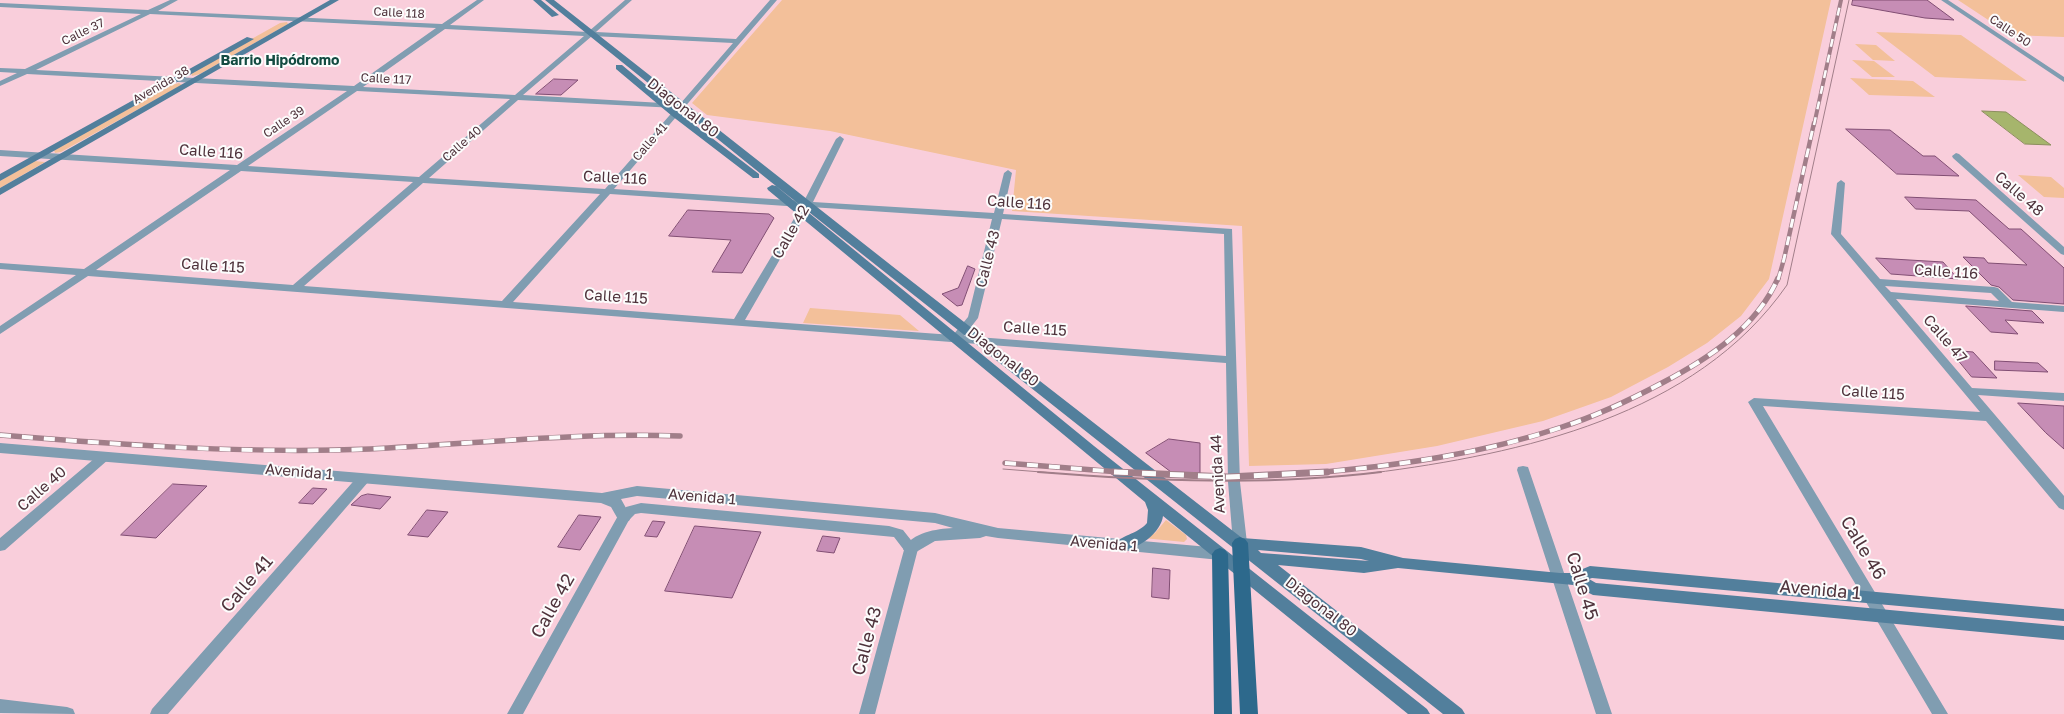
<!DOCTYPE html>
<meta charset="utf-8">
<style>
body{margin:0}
canvas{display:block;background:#f9cedb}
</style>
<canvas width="2064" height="714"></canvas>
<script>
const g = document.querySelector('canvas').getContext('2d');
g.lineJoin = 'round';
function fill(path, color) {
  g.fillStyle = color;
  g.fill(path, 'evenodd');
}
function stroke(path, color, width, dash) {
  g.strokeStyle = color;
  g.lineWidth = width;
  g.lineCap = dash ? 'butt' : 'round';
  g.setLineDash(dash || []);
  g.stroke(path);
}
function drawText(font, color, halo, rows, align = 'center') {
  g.font = font + ' "Golos Text",sans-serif';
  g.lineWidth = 4;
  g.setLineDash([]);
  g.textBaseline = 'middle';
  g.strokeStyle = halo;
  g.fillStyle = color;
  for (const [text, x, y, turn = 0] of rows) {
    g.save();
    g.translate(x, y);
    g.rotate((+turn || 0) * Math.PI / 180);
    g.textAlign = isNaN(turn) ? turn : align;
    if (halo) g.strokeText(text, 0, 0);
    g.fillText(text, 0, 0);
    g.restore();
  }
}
fill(new Path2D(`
 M782,0H1831L1769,279L1741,316L1707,343L1668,367L1611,397L1543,421L1437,446L1326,464L1249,466L1242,226L1012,211L1016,170L830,131L707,115L692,103Z
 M1958,0H2064V37L2011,35Z
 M287,22L288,24L200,74L192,76L191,73L280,23Z
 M1876,32L1961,35L2027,81L1935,77Z
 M1855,44L1876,45L1895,61L1873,60Z
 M1852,60L1874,61L1895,77H1872Z
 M1850,78L1913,81L1935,97L1869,95Z
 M179,83L182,85L61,152L55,153L54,150L171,85Z
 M34,161L45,162L0,188V181Z
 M2018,175L2051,177L2064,188V198L2044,197Z
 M810,308L900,315L919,331L803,323Z
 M1166,520L1186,535L1187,539L1184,542L1143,538L1155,533Z`), '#f3c09a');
const water = new Path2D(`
 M1982,111L2006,112L2051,145L2025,144Z`);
fill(water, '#a6b56c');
stroke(water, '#8c8e5e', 1);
const building = new Path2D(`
 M1853,0H1927L1954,20L1925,18L1852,5Z
 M554,79L578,80L561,95L536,94Z
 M1846,129L1890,130L1923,156H1935L1959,176L1897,174Z
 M1905,197L1976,200L2009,229H2021L2064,268V304L2013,300L1999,287L1991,285L1963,257L1984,258L1988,263L2027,265L1969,211L1916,209Z
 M688,210L769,214L774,218L742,273L712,272L731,240L669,236Z
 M1876,258L1943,262L1958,279L1891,274Z
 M968,266L975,269L962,305L957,306L942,294L958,288Z
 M1966,306L2032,311L2044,323L2005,320L2018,334L1991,332Z
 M1950,350L1973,352L1997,378L1972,377Z
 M1995,361L2038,363L2048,372L1995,370Z
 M2018,403L2064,406V449L2046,433Z
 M1169,439L1200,443V473L1171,472L1146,453Z
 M173,484L207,486L156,538L121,535Z
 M313,488L327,489L313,504L299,503Z
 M368,494L391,497L380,509L351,505L361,496Z
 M427,510L448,512L428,537L408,535Z
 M579,515L601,517L580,550L558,547Z
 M653,521L665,522L657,537L645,536Z
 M695,526L761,532L732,598L665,591Z
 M823,536L840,538L834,553L817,551Z
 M1153,568L1170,570L1169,599L1152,597Z`);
fill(building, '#c68db5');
stroke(building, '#814e73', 1);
fill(new Path2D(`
 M170,0H178L158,11L442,24L477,0H484L450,25L588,32L625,0H632L596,32L736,39L770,0H777L614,189L804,201L836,139L840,136L844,139L813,202L994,213L1004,173L1008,170L1012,173L1003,214L1232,229L1240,482L1247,543L1245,547L1240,548L1235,547L1233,543L1228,482L1226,363L88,276L0,334V326L76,275L0,269V263L84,269L230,170L0,156V150L237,165L347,91L27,74L0,86V81L17,73L0,72V68L25,69L141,14L0,7V3L148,10ZM150,14L436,28L354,86L36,70ZM445,29L584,36L515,95L363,87ZM592,36L733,43L680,104L523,95ZM357,91L510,99L419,177L248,166ZM518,100L676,108L605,189L429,178ZM241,171L413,182L293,285L96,270ZM423,183L600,194L502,301L304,286ZM610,194L801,207L734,319L513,302ZM810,207L992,219L968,317L953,335L745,320ZM1002,219L1224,234L1226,356L964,336L978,318Z
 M1941,0H1948L2064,77V82Z
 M1956,153L1959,154L2064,247V255L2061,254L1953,158L1952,156Z
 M1841,180L1845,183L1841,234L1880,279L1994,287L1998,288L2012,302L2064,306V312L1896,299L1972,388L2064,393V401L1978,395L2064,496V510L2059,508L1986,421L1763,406L1948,714H1932L1748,402L1754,398L1980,412L1831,234L1837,183ZM1885,286L1991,293L1999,301L1891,292Z
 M105,452L109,453L111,456L109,459L5,550L0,551V538L101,453Z
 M1523,466L1528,467L1529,470L1612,714H1596L1517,470L1518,467Z
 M364,474L369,475L370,478L369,481L168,714H150L152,709L359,475Z
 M641,503L889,526L903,530L918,549L875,714H859L904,550L894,537L641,513L635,514L629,520L523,714H507L619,514L626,507Z
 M0,699L67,707L73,709L75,714L0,713Z`), '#809db1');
fill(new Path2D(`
 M0,443L602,493L637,486L935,513L998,528L1220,548L1225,550L1228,554L1225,558L1220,560L998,538L986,536L980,538L935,541L911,555L906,553L903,549C913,532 936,529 953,528L935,523L637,496L621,499L631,517L629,521L624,522L619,521L611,507L601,503L0,453Z`), '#809db1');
fill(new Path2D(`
 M330,0H339L0,195V188Z
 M533,0H541L559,15L552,17Z
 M545,0H554L892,266L1242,538L1361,547L1403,558L1560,573H1573L1590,566L2064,609V621L1592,578L1589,579L1596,583L2064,626V640L1593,595L1573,585L1398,568L1364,573L1278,565L1462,709L1465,714H1443L771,182ZM1258,550L1361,559L1369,561L1261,553Z
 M247,37L254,39L0,181V174Z
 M616,65H622L678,112L759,174V178H753L672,116L616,69Z
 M772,185L776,186L1094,446L1427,709L1430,714H1408L1163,516C1161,534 1133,554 1116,549L1113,545C1119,536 1138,534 1147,523L1148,510L1145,502L768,190L767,188Z`), '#527f9c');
fill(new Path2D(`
 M1240,537L1245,539L1248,543L1258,714H1240L1232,543L1235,539Z
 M1220,548L1225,550L1228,554L1232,714H1214L1212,554L1215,550Z`), '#2d698c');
stroke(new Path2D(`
 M1003,469L1054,473
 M1372,473C1521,454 1696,416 1787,285L1849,0`), '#a17e89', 1);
stroke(new Path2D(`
 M1038,472C1152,481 1268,486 1381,472`), '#a17e89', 2);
const railFar3 = new Path2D(`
 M1814,125L1841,0`);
const railFar2 = new Path2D(`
 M1778,280L1784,259L1814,123`);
const railFar1 = new Path2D(`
 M0,435C123,445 247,454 370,449C474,444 577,432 680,436
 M1005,463L1132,473
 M1312,473C1396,466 1482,454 1562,427C1596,416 1630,400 1662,383C1708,359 1757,327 1778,278`);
const rail = new Path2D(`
 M1114,472L1228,477L1327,472`);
stroke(railFar3, '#a17e89', 4);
stroke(railFar2, '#a17e89', 4.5);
stroke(railFar1, '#a17e89', 5.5);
stroke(rail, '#a17e89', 7);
stroke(railFar3, '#fcfcfc', 2.5, [8]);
stroke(railFar2, '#fcfcfc', 3, [9]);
stroke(railFar1, '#fcfcfc', 4, [11]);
stroke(rail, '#fcfcfc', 5, [14]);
drawText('12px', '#4f333c', '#fcfcfc', [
 ["Calle 118",399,13,3],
 ["Calle 50",2010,31,34],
 ["Calle 37",83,32,-26],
 ["Calle 117",386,79,3],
 ["Avenida 38",161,85,-30],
 ["Calle 39",284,122,-34],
 ["Calle 41",650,142,-49],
 ["Calle 40",462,144,-41]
]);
drawText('bold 14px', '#134b41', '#fcfcfc', [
 ["Barrio Hipódromo",280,61]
]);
drawText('15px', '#4f333c', '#fcfcfc', [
 ["Diagonal 80",683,108,38],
 ["Calle 116",211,152,4],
 ["Calle 116",615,178,3],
 ["Calle 48",2019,194,41],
 ["Calle 116",1019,203,4],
 ["Calle 42",791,232,-60],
 ["Calle 43",988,259,-76],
 ["Calle 115",213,266,4],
 ["Calle 116",1946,272,4],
 ["Calle 115",616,297,4],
 ["Calle 115",1035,329,4],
 ["Calle 47",1945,339,49],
 ["Diagonal 80",1003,357,38],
 ["Calle 115",1873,393,4],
 ["Avenida 1",299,472,5],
 ["Avenida 44",1218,474,-93],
 ["Calle 40",42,489,-41],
 ["Avenida 1",702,497,5],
 ["Avenida 1",1104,544,5],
 ["Diagonal 80",1321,607,38]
]);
drawText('18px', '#4f333c', '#fcfcfc', [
 ["Calle 46",1863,548,59],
 ["Calle 41",247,584,-49],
 ["Calle 45",1582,586,73],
 ["Avenida 1",1820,590,5],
 ["Calle 42",553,606,-61],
 ["Calle 43",867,641,-75]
]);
</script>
